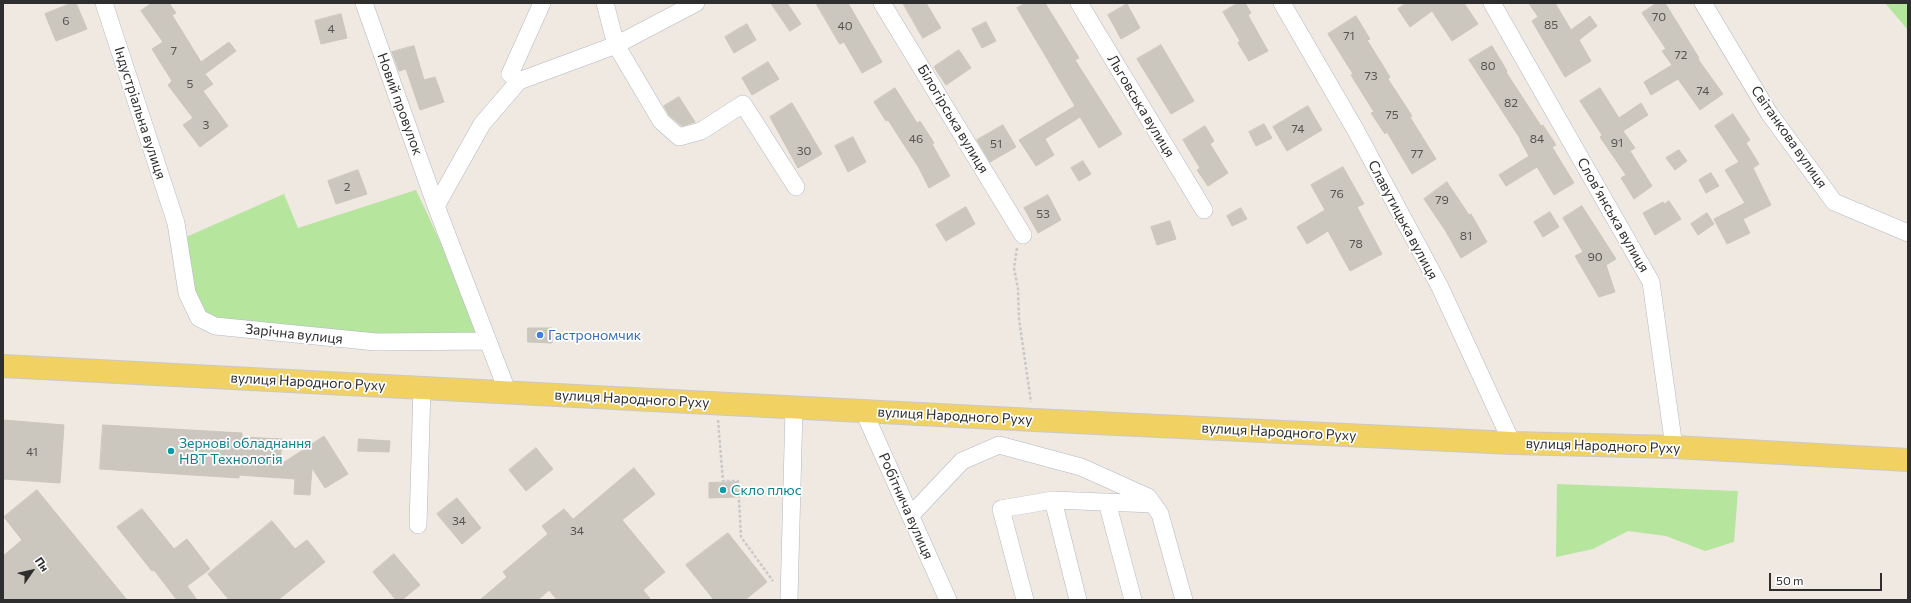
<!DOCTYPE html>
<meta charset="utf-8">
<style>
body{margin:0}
#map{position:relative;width:1911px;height:603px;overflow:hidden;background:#efe9e1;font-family:Commissioner,sans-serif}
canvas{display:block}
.frame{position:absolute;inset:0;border:4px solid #2e2e2e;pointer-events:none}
.north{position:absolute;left:12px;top:551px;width:40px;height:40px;-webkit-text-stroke:3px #fff;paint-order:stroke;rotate:56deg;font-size:11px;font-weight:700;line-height:16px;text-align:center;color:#2e2e2e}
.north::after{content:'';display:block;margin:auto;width:14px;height:18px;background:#2e2e2e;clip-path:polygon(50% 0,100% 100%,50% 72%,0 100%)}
.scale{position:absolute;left:1769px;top:573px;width:113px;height:18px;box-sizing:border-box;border:2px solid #2e2e2e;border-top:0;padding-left:5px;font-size:12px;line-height:14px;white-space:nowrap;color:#2e2e2e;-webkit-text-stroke:3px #fff;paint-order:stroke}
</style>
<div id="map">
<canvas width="1911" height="603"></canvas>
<div class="frame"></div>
<div class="north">Пн</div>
<div class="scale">50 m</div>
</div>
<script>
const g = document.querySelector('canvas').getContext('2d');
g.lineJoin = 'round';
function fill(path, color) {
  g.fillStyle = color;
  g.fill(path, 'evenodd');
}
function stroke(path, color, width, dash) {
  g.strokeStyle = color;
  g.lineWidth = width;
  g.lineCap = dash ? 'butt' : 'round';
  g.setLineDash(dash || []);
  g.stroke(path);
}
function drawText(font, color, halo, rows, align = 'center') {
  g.font = font + ' Commissioner,sans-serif';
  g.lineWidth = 3.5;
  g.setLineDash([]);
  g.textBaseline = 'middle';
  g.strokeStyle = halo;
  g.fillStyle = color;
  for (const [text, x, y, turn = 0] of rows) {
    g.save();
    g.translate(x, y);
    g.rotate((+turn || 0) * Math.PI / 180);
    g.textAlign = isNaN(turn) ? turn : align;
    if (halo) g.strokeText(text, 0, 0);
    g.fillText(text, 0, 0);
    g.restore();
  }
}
fill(new Path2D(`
 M1885,3H1908V30Z
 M416,190L469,303L478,336L354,334L221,321L203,312L192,281L186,237L284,194L298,228Z
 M1557,484L1738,491L1734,542L1705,551L1666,536L1628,531L1593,549L1556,557Z`), '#b6e59e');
const building = new Path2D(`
 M72,3H76L87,29L56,41L45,14Z
 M152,3H169L176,13L172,15L201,62L229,42L236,51L205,74L213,84L203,91L228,126L200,147L183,125L193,118L168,85L172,81L152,49L163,42L141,11Z
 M771,3H787L801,24L790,31Z
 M816,3H848L882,62L862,73L844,42L840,44Z
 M903,3H926L941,28L923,38Z
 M1026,3H1045L1079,58L1075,60L1122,134L1099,148L1080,117L1045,139L1054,155L1036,166L1019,140L1075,106L1017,8Z
 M1238,3H1245L1251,13L1248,15L1268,51L1249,61L1238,43L1240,41L1223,12Z
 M1406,3H1464L1478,24L1452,41L1432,11L1410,27L1398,9Z
 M1529,3H1555L1571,30L1590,16L1597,26L1579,40L1591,61L1565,77L1532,21L1538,17Z
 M1657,3H1665L1699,58L1698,59L1723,94L1700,110L1678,79L1651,95L1644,82L1672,65L1662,51L1666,49L1642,13Z
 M1127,4L1140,28L1121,39L1108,15Z
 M341,14L347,38L321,44L315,21Z
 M1356,16L1370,39L1367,40L1390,77L1388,79L1412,116L1410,117L1436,159L1412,174L1387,132L1385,134L1371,113L1374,112L1351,75L1353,74L1328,34Z
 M986,22L996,41L982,48L972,29Z
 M747,24L756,40L734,53L725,37Z
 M1161,45L1194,101L1171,114L1137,59Z
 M414,46L424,80L435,77L444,102L420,110L406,69L399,71L392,52Z
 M1492,46L1507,71L1506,72L1541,126L1543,125L1556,145L1552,147L1574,183L1554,195L1537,167L1506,186L1499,175L1529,156L1520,140H1521L1469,60Z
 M959,50L971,68L946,85L934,67Z
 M768,62L779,79L752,95L742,78Z
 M895,88L917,123L920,121L934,143L932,144L950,176L929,188L919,168L888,120L886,121L874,102Z
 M1600,88L1619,118L1641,103L1648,115L1623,131L1635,148L1630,151L1652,186L1634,199L1621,178L1626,175L1600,137L1602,135L1580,101Z
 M679,97L695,122L682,126L669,115L664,106Z
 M792,103L822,154L798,168L770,117Z
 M1308,106L1322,130L1287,151L1273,127Z
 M1733,114L1750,140L1746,143L1759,164L1753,168L1771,205L1743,219L1750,233L1727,244L1714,219L1745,203L1725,170L1739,162L1715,126Z
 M1264,124L1272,138L1256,146L1249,132Z
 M1003,125L1016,147L990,162L977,140Z
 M1205,126L1214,141L1210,144L1228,173L1208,186L1197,170L1200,168L1183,140Z
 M853,137L866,162L848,172L835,146Z
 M1679,150L1687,161L1675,170L1666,158Z
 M1083,161L1091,174L1079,181L1071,168Z
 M1343,167L1364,204L1357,207L1382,254L1350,271L1328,231L1307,244L1297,227L1325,210L1311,185Z
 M358,170L367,194L336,204L328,181Z
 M1711,173L1719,186L1706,193L1699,180Z
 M1447,182L1469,215L1471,214L1487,242L1461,258L1445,230L1424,199Z
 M1048,195L1061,220L1038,233L1024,208Z
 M1669,201L1681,219L1655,235L1643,213L1663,202L1664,204Z
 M1582,206L1616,259L1606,265L1615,292L1599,297L1575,256L1583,252L1563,218Z
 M966,207L975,224L946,241L936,225Z
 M1241,208L1247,219L1232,226L1227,216Z
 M1550,212L1559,227L1543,237L1534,222Z
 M1707,213L1714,224L1698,235L1691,224Z
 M1170,221L1176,239L1157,245L1151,227Z
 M528,328H552V343L528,342Z
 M3,420L64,425L60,483L3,479Z
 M103,425L242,433V437L282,439L280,465L324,436L348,474L325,488L312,468L310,495L294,494L295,479L239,475V478L100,469Z
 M359,439L390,441L389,452L358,451Z
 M536,448L553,469L526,491L509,470Z
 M634,468L655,494L622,520L665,572L643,590L651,600H557L549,590L538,600H480L507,577L503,572L548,534L542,526L564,509L573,519Z
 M737,482V497L709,498V483Z
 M37,490L127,600H3V556L22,540L4,517Z
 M457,498L481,528L462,544L437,514Z
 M142,509L174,549L187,539L210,569L187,586L197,600H177L154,570L152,571L117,527Z
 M272,521L295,549L307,540L325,562L278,600H229L208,574Z
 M728,533L767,582L745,600H714L686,565Z
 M394,554L420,585L402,600H396L373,572Z`);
fill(building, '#cbc7bf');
stroke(building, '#cbc5ba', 1);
const minor = new Path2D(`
 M104,3L176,223L187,293L199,318L215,326L376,342L488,341
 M364,3L436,206L508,393
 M605,3L616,45L661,121L679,137L701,131L743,104L796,187
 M882,3L1023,235
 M1079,3L1204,210
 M1282,3L1355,129L1440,287L1512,443
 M1492,3L1651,282L1674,447
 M1703,3L1769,113L1834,202L1908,233
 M519,81L510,74L542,3
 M436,206L482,124L519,81L616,45L696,3
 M864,412L948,600
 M1053,500L1078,600
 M1107,502L1133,600
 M911,515L962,461L999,445L1081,467L1148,497L1160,514L1184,600
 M418,525L422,388
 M789,600L794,408
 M1025,600L1001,509L1053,500L1153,504`);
const major = new Path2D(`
 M3,366L1034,420L1512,443L1674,447L1908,460`);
stroke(minor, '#b4b7c1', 18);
stroke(major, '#c9c9c9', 24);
stroke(new Path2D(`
 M1017,248L1014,268L1018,289L1019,319L1031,402
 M718,420L723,481H738L741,537L773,581`), '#c9c9c9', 2.5, [3, 2]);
stroke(minor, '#fff', 17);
stroke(major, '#f2d163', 22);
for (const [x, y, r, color] of [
 [540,335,4,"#3f7fe0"],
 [171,451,4,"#0f9aa8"],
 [723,490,4,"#0f9aa8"]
]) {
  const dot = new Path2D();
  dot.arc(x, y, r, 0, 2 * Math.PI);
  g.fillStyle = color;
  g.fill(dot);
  stroke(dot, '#fff', 1.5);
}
drawText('12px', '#555452', null, [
 ["70",1659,17],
 ["6",66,21],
 ["85",1551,25],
 ["40",845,26],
 ["4",331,29],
 ["71",1349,36],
 ["7",174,51],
 ["72",1681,55],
 ["80",1488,66],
 ["73",1371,76],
 ["5",190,84],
 ["74",1703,91],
 ["82",1511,103],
 ["75",1392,115],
 ["3",206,125],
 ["74",1298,129],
 ["46",916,139],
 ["84",1537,139],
 ["91",1617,143],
 ["51",996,144],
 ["30",804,151],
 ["77",1417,154],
 ["2",347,187],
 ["76",1337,194],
 ["79",1442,200],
 ["53",1043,214],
 ["81",1466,236],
 ["78",1356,244],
 ["90",1595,257],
 ["41",32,452],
 ["34",459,521],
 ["34",577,531]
]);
drawText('14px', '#2e2e2e', '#fff', [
 ["Новий провулок",400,104,70],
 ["Льговська вулиця",1141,106,59],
 ["Індустріальна вулиця",140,113,72],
 ["Білогірська вулиця",953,119,59],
 ["Світанкова вулиця",1789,137,55],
 ["Словʼянська вулиця",1613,215,60],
 ["Славутицька вулиця",1403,220,62],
 ["Зарічна вулиця",294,334,6],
 ["вулиця Народного Руху",308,382,3],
 ["вулиця Народного Руху",632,399,3],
 ["вулиця Народного Руху",955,416,3],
 ["вулиця Народного Руху",1279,432,3],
 ["вулиця Народного Руху",1603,446,2],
 ["Робітнича вулиця",906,506,66]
]);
drawText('14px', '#366cbe', '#fff', [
 ["Гастрономчик",548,335]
], 'left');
drawText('14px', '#0d838f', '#fff', [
 ["Зернові обладнання",179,443],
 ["НВТ Технологія",179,459],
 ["Скло плюс",731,490]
], 'left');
</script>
